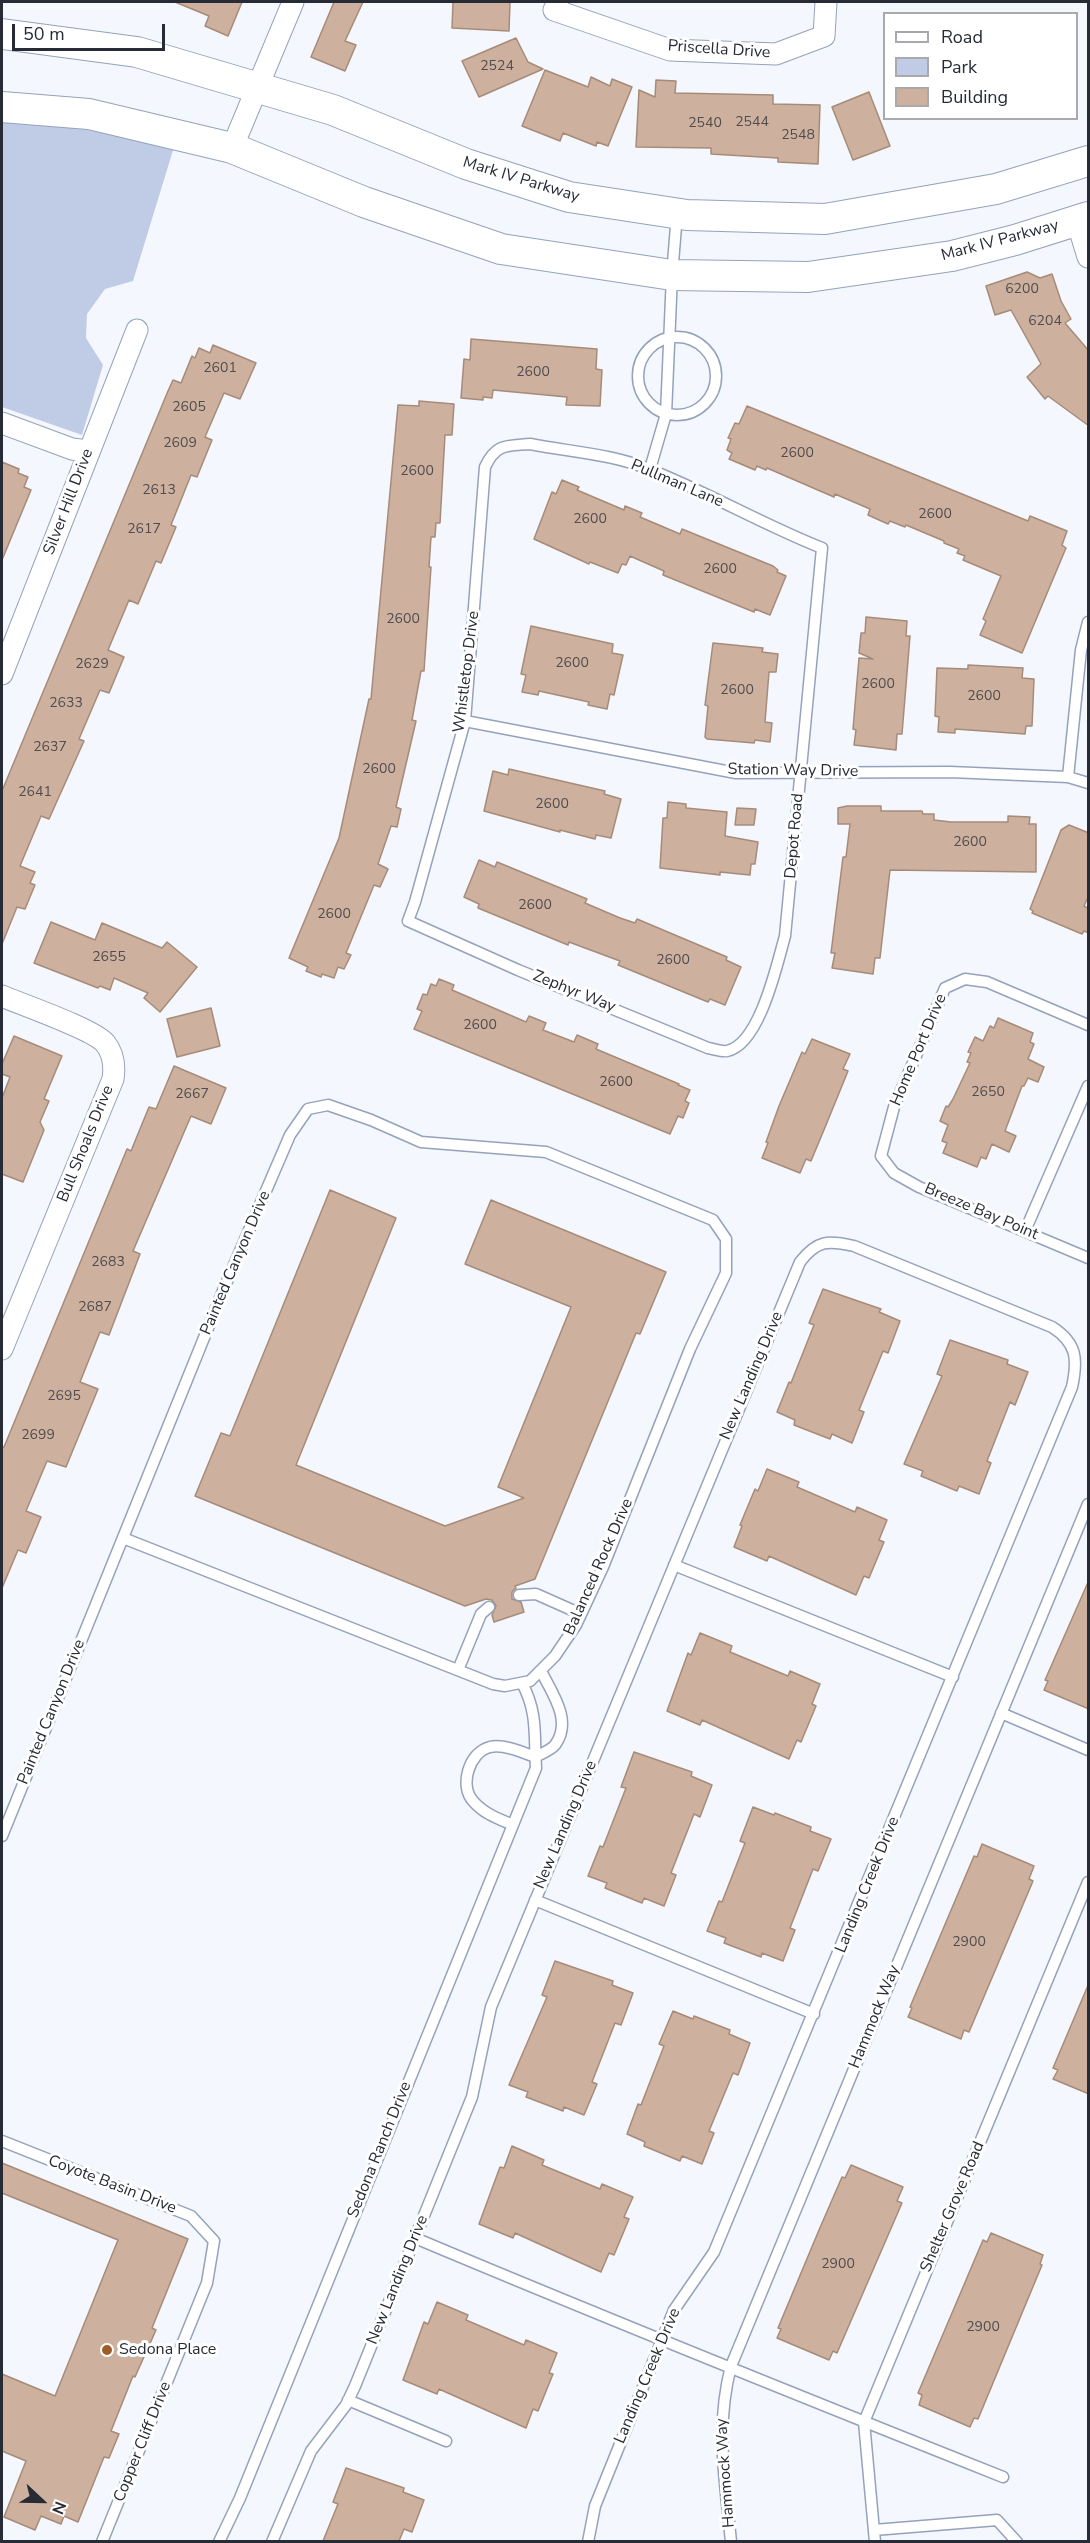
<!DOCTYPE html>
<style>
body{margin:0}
#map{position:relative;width:1090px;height:2543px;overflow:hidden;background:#f4f7fd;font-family:"Nunito Sans",sans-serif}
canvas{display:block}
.frame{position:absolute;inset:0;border:3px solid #262b35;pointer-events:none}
.legend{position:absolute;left:883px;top:12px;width:195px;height:108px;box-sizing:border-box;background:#fff;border:2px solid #a8aaae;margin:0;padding:8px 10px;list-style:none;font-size:18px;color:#262b35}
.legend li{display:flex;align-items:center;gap:12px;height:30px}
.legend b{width:30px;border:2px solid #a8aaae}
.north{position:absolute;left:12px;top:2471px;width:60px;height:60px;-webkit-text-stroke:4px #fff;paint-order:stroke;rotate:112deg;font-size:16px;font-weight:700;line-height:24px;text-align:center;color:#262b35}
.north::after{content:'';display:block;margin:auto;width:21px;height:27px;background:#262b35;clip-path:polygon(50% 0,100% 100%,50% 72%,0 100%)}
.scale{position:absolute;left:12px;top:24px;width:153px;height:27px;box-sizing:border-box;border:3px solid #262b35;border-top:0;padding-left:8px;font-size:18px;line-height:21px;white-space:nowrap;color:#262b35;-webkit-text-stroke:4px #fff;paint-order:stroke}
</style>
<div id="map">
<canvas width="1090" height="2543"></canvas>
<div class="frame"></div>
<ul class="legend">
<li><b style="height:8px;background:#fff"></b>Road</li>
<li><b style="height:16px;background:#c0cce5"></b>Park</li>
<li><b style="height:16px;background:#cdb19e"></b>Building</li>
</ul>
<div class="north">N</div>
<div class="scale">50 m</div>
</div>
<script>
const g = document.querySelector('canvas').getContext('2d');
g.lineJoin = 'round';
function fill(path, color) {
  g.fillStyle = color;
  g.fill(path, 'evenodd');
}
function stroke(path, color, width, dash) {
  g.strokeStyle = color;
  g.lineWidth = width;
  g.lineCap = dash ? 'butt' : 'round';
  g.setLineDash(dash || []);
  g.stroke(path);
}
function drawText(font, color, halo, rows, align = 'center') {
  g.font = font + ' "Nunito Sans",sans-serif';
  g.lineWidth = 6;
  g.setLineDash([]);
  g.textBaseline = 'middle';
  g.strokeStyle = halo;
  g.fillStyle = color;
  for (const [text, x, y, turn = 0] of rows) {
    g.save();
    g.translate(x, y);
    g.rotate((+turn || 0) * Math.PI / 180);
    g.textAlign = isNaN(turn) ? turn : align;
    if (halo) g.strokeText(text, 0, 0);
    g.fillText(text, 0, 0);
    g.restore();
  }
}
fill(new Path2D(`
 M2,119L52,123L174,147L133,281L105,289L87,314L86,338L103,365L82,435L2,407Z`), '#c0cce5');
const building = new Path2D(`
 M175,2H242L228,36L205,26L209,16Z
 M334,2H363L345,41L356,45L345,71L311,57Z
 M453,2H510L509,31L452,28Z
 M516,38L528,62L543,69L479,97L462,61Z
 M545,70L588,87L591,77L610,86L612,79L632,87L608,146L597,142L596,146L563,133L560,141L522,126Z
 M656,80L676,81L675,93L773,95V104L820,105L818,164L778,162V158L711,154V148L636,147L639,90L655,97Z
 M869,92L890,146L853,160L832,107Z
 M1027,272L1040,278L1052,274L1061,301L1071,319L1065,323L1089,351V426L1048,396L1045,399L1027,377L1041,364L1011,310L995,315L986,286Z
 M471,339L597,349L596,369L602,370L600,406L566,405L567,397L493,390L492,398L483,397V400L461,398L464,359L470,360Z
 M213,345L256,363L240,399L224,393L205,437L212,440L197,477L191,475L171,525L176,527L161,563L156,561L138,604L129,600L108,650L124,657L109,693L100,690L79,739L84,741L49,819L41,816L20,866L35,872L30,883L35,885L25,909L17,907L2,944V791L168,391L173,380L181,383L192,356L195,358L199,348L210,353Z
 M419,401L454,404L452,435H445L440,523H436L435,537H431L429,567H431L424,671H421L412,720L416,721L396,807L401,809L397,827L391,826L378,864L388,869L380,887L374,885L346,953L351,955L344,969L338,967L334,978L322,974L321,977L306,971L308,967L289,958L339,838L369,699H371L398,405L419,406Z
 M747,406L1028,521L1030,516L1067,531L1062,545L1066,548L1022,653L980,635L986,621L983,619L1001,576L963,560L965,556L957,553L959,549L944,543V541L906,525L905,527L890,521L888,524L868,515L870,509L835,494L834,497L767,468L766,470L757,466L755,470L729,459L732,453L727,450L731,439L728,438L735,423L739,424Z
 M2,462L19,469L18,473L28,477L24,487L31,490L2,560Z
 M562,480L579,487L577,490L624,510L625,506L642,513L640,517L680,534L682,529L773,566L778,570L777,572L786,576L770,615L755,609L754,612L663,575L664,571L630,556L626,565L622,564L618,573L590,562L589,564L534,539L552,492L556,494Z
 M866,617L907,621L906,636H910L902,734H897L896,750L854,745L856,730L853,729L859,658L873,659L859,653L861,633H865Z
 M531,626L613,644L612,653L623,655L614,695L610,694L607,709L588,705L589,702L539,691L538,695L522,692L526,675L521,674Z
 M713,643L763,648L762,652L778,654L776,672H769L765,722L772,723L770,742L755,740L754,743L707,739L705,737L708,706L705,705Z
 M968,665L1023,668L1022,678L1034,679L1032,726H1026L1025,734L955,729V733L938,732L939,717L935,716L937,668L968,669Z
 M509,769L605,791L604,794L621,799L611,838L596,835L595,839L560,830V832L484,811L493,771L508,775Z
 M668,802L686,804V808L727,812L725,836L758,842L755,864H751L750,875L720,872V875L660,868L663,818H667Z
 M847,806H881V811H922L923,814H934V820L951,822H1008V816L1030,817L1029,824H1036V872L890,870L880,958H875L873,974L832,968L835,953H831L843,857H846L850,824H838V808Z
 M737,808L756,809L754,825H735Z
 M1069,825L1089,833V895L1084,906L1089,909V933L1084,931L1082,934L1032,913L1033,911L1030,909L1061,830Z
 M479,860L495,867L497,862L587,899L585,903L620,918L635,923L637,919L727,957L726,960L741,967L725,1005L710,999L708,1002L618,965L620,961L569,942L568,945L478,908L479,904L464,897Z
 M51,922L95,940L102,923L162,948L167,942L197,967L160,1012L144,998L148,993L114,978L110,990L100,986L98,988L34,963Z
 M439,979L454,985L452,990L526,1022L529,1016L546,1023L543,1030L574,1042L577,1035L598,1044L596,1049L679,1084L678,1085L690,1090L685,1101L689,1103L683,1118L678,1116L670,1134L414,1029L422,1011L417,1009L423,994L427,995L431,984L436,986Z
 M211,1008L220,1046L177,1057L167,1019Z
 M998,1018L1033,1033L1030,1042L1034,1044L1028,1059L1044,1067L1038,1082L1028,1078L1024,1086H1022L1005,1131L1016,1136L1009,1152L992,1144L986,1159L981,1157L977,1167L943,1153L947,1143L942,1141L948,1125L940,1121L946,1106L948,1107L953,1099L970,1063L967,1062L971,1053L968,1052L975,1037L983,1041L990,1026L994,1028Z
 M14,1036L62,1056L44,1099L49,1101L40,1122L44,1130L23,1182L2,1174V1098L10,1077L2,1074V1064Z
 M812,1039L850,1054L843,1069L848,1071L826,1125L811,1161L806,1159L800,1173L762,1158L768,1143L766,1142L779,1106L802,1052L805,1054Z
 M174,1066L226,1088L211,1124L191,1116L133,1251L140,1254L109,1335L100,1332L80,1382L98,1389L66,1467L47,1461L26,1511L41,1517L26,1553L18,1550L2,1588V1447H4L127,1149L131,1151L149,1107L156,1109Z
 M330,1190L396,1218L296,1465L445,1526L524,1498L498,1487L571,1307L465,1264L491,1200L666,1272L640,1334L636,1333L535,1579L515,1586L516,1588L512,1592V1599L521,1602L524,1612L494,1622L492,1615L496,1606L492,1600L486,1599L465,1606L195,1496L221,1433L230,1436Z
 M823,1289L881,1309L879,1312L900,1321L888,1353L883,1351L859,1410L864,1412L852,1443L832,1434L830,1439L794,1425L795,1420L777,1412L789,1382L791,1383L814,1325L809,1323Z
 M950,1340L1008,1360L1007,1364L1028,1372L1015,1405L1010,1402L987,1461L991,1463L979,1494L959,1486L957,1491L921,1476L923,1471L904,1464L942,1376L937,1374Z
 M767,1469L799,1482L797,1487L855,1512L857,1507L887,1520L879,1540L884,1542L869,1578L864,1576L856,1595L769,1556L767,1561L734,1547L742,1526L740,1525L755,1489L758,1491Z
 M1089,1580V1709L1044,1690L1048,1681L1045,1680Z
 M700,1633L732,1646L730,1652L788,1676L790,1671L820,1684L812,1704L816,1706L801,1742L797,1740L789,1759L702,1720L700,1725L667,1711L688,1653L691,1655Z
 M634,1752L692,1772L691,1776L712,1785L700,1817L694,1814L671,1873L676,1875L664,1906L644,1898L642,1903L605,1888L607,1883L588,1876L600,1846L603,1847L626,1788L621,1787Z
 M753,1807L774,1815L775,1813L811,1827L810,1831L831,1839L818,1871L813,1869L790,1928L795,1930L783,1961L762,1953L761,1957L724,1943L726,1938L707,1931L719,1901L722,1902L745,1843L740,1841Z
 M982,1844L1034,1866L1029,1879L1033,1881L969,2032L964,2030L961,2039L908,2017L912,2008L910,2007L974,1856L977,1857Z
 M555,1961L613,1981L612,1985L633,1993L621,2025L615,2023L592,2082L597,2084L584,2115L564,2107L563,2111L526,2097L528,2092L509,2085L547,1997L542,1995Z
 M1089,1983V2094L1053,2079L1058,2070L1053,2068Z
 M673,2011L693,2019L694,2016L730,2030L729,2034L750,2043L738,2075L733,2073L709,2131L714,2133L702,2164L682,2156L680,2161L644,2146L645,2142L627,2134L638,2104L641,2105L664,2046L659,2044Z
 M512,2146L544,2160L542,2165L600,2189L602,2184L633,2197L624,2217L629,2219L614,2255L609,2253L601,2272L515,2233L513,2238L479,2224L500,2167L504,2168Z
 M2,2163L188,2239L152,2328L156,2330L135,2377L133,2376L111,2431L119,2434L109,2458L104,2457L78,2522L64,2516L61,2524L41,2516L35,2530L4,2517L26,2461L2,2451V2374L55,2396L118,2240L2,2193Z
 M851,2165L903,2187L897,2201L902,2203L837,2353L833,2351L829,2360L777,2338L781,2329L778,2328L819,2230L842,2177L845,2178Z
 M991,2233L1043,2255L1040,2264L1042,2265L978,2419L974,2418L970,2427L919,2405L922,2395L918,2393L983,2240L987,2242Z
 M437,2302L468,2315L466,2320L524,2345L526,2340L557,2353L549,2373L553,2374L538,2411L533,2409L526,2428L439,2389L437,2394L403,2380L424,2322L428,2324Z
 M346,2468L404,2488L403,2492L424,2500L412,2532L404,2529L399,2541H323L338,2504L333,2502Z`);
fill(building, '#cdb19e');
stroke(building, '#a68b79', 1.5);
const lane = new Path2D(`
 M638 376a39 39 0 1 1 78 0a39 39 0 1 1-78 0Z
 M530,444C571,452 613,454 651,470C709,493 764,525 822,548L785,936C777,964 760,1044 727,1051C722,1052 714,1049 708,1048L518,970L408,921L415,902L465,721L485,467C496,443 507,446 530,444Z
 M650,469L666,414L672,275L677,214
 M465,721L736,773L950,772L1068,777L1088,783
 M1068,777L1081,650L1088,622
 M1088,1025L987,982L965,979L945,988L894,1107L881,1156L894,1173L919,1187L1088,1258
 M1025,1231L1088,1086
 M674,1565L953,1677
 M519,1595L536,1594L581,1614
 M458,1670L481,1614L489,1607
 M1001,1713L1088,1750
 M535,1757C541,1754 551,1750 555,1745C573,1721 552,1693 541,1671
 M513,1825C499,1819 484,1814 473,1801C459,1786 469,1752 490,1747C504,1744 522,1752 535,1757
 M2,1836L225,1286L290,1135L308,1109L328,1105L371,1120L421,1142L546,1152L713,1220L726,1239V1273L690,1349L603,1567L576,1625L555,1656L530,1681L505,1686L493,1684L123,1538
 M535,1900L814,2014
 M2,2141L191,2216L214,2241L207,2283L102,2542
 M415,2238C610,2320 807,2399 1003,2477
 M348,2400L446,2441
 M874,2530L997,2520L1017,2542
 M219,2542L240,2498L536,1768C534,1735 538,1713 522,1683
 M272,2542L311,2451L346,2405L355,2386L472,2097L491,2007L800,1262C817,1240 828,1240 854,1246L1052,1327C1077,1343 1078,1359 1072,1387L714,2252L674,2310L595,2506L588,2542
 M731,2542C725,2479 715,2428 731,2366L1088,1504
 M875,2542L864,2422L1088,1882`);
const street = new Path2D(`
 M558,2L554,10L670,50L776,54L824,36L826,2
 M232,148L293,2
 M1077,221L1088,257
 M2,423L72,449L88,451
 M2,674L137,330
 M2,996C23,1005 93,1029 105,1043C114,1054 115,1066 113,1079L2,1349`);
const secondary = new Path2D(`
 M2,34L137,52L333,110L466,164L569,197L687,215L825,219L996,189L1088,161
 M2,107L89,114L232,148L364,202L501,249L672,275L808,277L952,256L1015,240L1088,217`);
stroke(lane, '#95a2bc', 13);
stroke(street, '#95a2bc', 23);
stroke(secondary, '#95a2bc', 32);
stroke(lane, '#fff', 10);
stroke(street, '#fff', 21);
stroke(secondary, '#fff', 30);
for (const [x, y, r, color] of [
 [107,2350,6,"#9d5c28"]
]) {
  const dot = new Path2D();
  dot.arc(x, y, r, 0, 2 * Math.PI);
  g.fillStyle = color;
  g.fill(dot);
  stroke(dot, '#fff', 2);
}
drawText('14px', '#504c4f', null, [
 ["2524",497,67],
 ["2544",752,123],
 ["2540",705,124],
 ["2548",798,136],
 ["6200",1022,290],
 ["6204",1045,322],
 ["2601",220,369],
 ["2600",533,373],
 ["2605",189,408],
 ["2609",180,444],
 ["2600",797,454],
 ["2600",417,472],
 ["2613",159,491],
 ["2600",935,515],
 ["2600",590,520],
 ["2617",144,530],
 ["2600",720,570],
 ["2600",403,620],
 ["2600",572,664],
 ["2629",92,665],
 ["2600",878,685],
 ["2600",737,691],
 ["2600",984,697],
 ["2633",66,704],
 ["2637",50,748],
 ["2600",379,770],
 ["2641",35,793],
 ["2600",552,805],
 ["2600",970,843],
 ["2600",535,906],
 ["2600",334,915],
 ["2655",109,958],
 ["2600",673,961],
 ["2600",480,1026],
 ["2600",616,1083],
 ["2650",988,1093],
 ["2667",192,1095],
 ["2683",108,1263],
 ["2687",95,1308],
 ["2695",64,1397],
 ["2699",38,1436],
 ["2900",969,1943],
 ["2900",838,2265],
 ["2900",983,2328]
]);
drawText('16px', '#262b35', '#fff', [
 ["Priscella Drive",719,50,4],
 ["Mark IV Parkway",521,180,17],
 ["Mark IV Parkway",1000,241,-15],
 ["Pullman Lane",677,484,23],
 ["Silver Hill Drive",69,502,-69],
 ["Whistletop Drive",467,672,-83],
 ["Station Way Drive",793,771,1],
 ["Depot Road",795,836,-85],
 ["Zephyr Way",574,992,22],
 ["Home Port Drive",919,1050,-67],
 ["Bull Shoals Drive",86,1144,-68],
 ["Breeze Bay Point",981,1212,23],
 ["Painted Canyon Drive",236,1263,-67],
 ["New Landing Drive",752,1376,-67],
 ["Balanced Rock Drive",599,1567,-66],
 ["Painted Canyon Drive",52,1712,-68],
 ["New Landing Drive",566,1825,-67],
 ["Landing Creek Drive",868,1885,-68],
 ["Hammock Way",875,2017,-68],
 ["Sedona Ranch Drive",380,2150,-68],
 ["Coyote Basin Drive",112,2185,21],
 ["Shelter Grove Road",953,2207,-67],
 ["New Landing Drive",398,2280,-68],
 ["Landing Creek Drive",648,2376,-67],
 ["Copper Cliff Drive",143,2442,-68],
 ["Hammock Way",726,2473,-94]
]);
drawText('16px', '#262b35', '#fff', [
 ["Sedona Place",119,2350]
], 'left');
</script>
